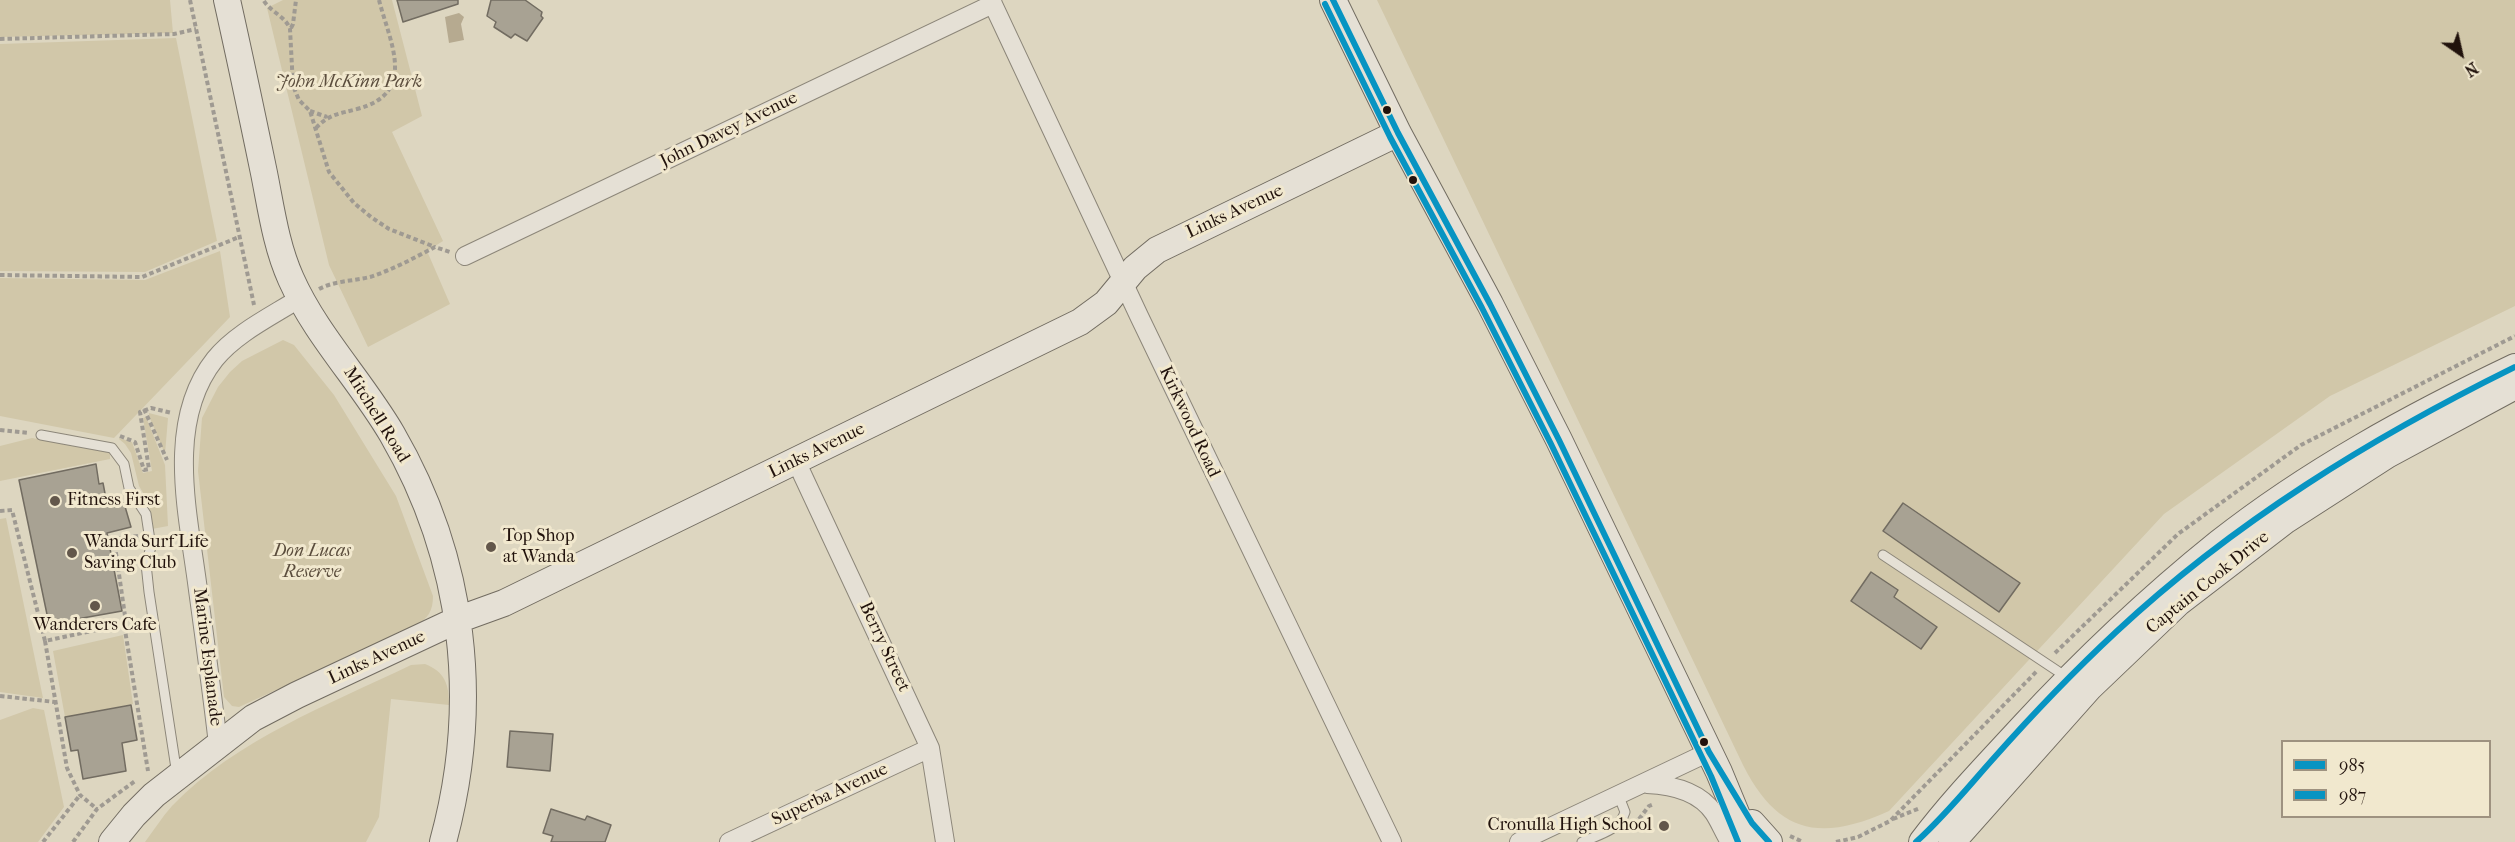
<!DOCTYPE html>
<style>
body{margin:0}
#map{position:relative;width:2515px;height:842px;overflow:hidden;background:#ddd6c0;font-family:"IM FELL French Canon",serif}
canvas{display:block}
.legend{position:absolute;left:2281px;top:740px;width:210px;height:78px;box-sizing:border-box;background:#f1e8ce;border:2px solid #9e9280;margin:0;padding:8px 10px;list-style:none;font-size:18px;color:#21120c}
.legend li{display:flex;align-items:center;gap:12px;height:30px}
.legend b{width:30px;border:2px solid #9e9280}
.north{position:absolute;left:2431px;top:24px;width:60px;height:60px;-webkit-text-stroke:4px #f1e8ce;paint-order:stroke;rotate:146deg;font-size:16px;font-weight:700;line-height:24px;text-align:center;color:#21120c}
.north::after{content:'';display:block;margin:auto;width:21px;height:27px;background:#21120c;clip-path:polygon(50% 0,100% 100%,50% 72%,0 100%)}
</style>
<div id="map">
<canvas width="2515" height="842"></canvas>
<ul class="legend">
<li><b style="height:8px;background:#0794c2"></b>985</li>
<li><b style="height:8px;background:#0794c2"></b>987</li>
</ul>
<div class="north">N</div>
</div>
<script>
const g = document.querySelector('canvas').getContext('2d');
g.lineJoin = 'round';
function fill(path, color) {
  g.fillStyle = color;
  g.fill(path, 'evenodd');
}
function stroke(path, color, width, dash) {
  g.strokeStyle = color;
  g.lineWidth = width;
  g.lineCap = dash ? 'butt' : 'round';
  g.setLineDash(dash || []);
  g.stroke(path);
}
function drawText(font, color, halo, rows, align = 'center') {
  g.font = font + ' "IM FELL French Canon",serif';
  g.lineWidth = 6;
  g.setLineDash([]);
  g.textBaseline = 'middle';
  g.strokeStyle = halo;
  g.fillStyle = color;
  for (const [text, x, y, turn = 0] of rows) {
    g.save();
    g.translate(x, y);
    g.rotate((+turn || 0) * Math.PI / 180);
    g.textAlign = isNaN(turn) ? turn : align;
    if (halo) g.strokeText(text, 0, 0);
    g.fillText(text, 0, 0);
    g.restore();
  }
}
fill(new Path2D(`
 M0,0H170L173,33L0,37Z
 M283,0H392L422,116L392,132L443,241L427,251L450,304L368,347L329,265L267,8Z
 M1377,0H2515V306L2330,396L2164,514L1889,811C1820,842 1778,834 1743,765Z
 M176,38L217,241L145,272L0,271V44Z
 M220,251L230,317L114,438L0,416V278L145,280Z
 M283,340L294,345L334,395L396,496L433,596C433,611 428,618 416,626L239,707L232,706L224,697L198,471L202,418L218,387L230,372L242,361Z
 M149,413L168,418L165,454L149,416Z
 M146,417L165,465L168,526L152,529L149,503L139,486L131,453L125,444L119,439V438L132,442L143,473L152,471L143,418Z
 M32,438L110,452V459L0,481V446Z
 M6,518L43,698L0,692V519Z
 M123,635L133,704L65,717L53,651Z
 M425,664C445,672 449,684 449,705L391,699L379,817L366,842H145C154,830 162,817 172,806C237,739 328,705 411,665Z
 M33,708L44,710L64,807L38,842H0V720Z`), '#d1c7a9');
fill(new Path2D(`
 M459,13L464,17L461,24L464,40L449,43L445,17Z`), '#b6aa90');
const building = new Path2D(`
 M397,0H458V4L403,22Z
 M491,0H525L542,12L541,16L543,18L527,41L515,34L511,38L494,27L496,22L487,16Z
 M96,464L99,484L103,483L107,504L124,503L131,527L107,533L122,611L49,624L19,480Z
 M1903,503L2020,583L1999,612L1883,531Z
 M1871,572L1898,590L1894,597L1937,627L1921,649L1851,601Z
 M131,705L137,740L122,743L126,771L83,779L78,750L71,751L65,717Z
 M510,731L553,734L550,771L507,767Z
 M551,809L585,820L587,816L611,825L605,842H551L553,836L543,833Z`);
fill(building, '#a8a293');
stroke(building, '#726c61', 1.5);
const lane = new Path2D(`
 M41,435L112,448L124,464L129,488L146,514L151,547L146,564L149,592L177,775
 M1883,555L2068,678
 M1582,842C1598,835 1620,830 1625,812L1618,794`);
const street = new Path2D(`
 M991,0L1139,316L1392,842
 M465,256L993,4
 M796,461L930,748L945,842
 M218,744C212,693 205,641 198,590C189,517 164,423 215,359C236,333 272,316 300,298
 M1647,784C1672,785 1699,791 1714,813C1720,822 1724,833 1730,842
 M729,842L930,748
 M1519,842L1709,752`);
const secondary = new Path2D(`
 M227,0C240,58 252,115 264,173C271,208 276,246 291,279C316,335 361,381 392,434C465,560 481,703 443,842
 M1333,0L1398,133L1490,304L1559,440L1719,772L1748,842
 M1752,823L1769,842
 M112,842L134,815L154,795L253,718L297,695L457,620L504,603L1080,322L1106,303L1135,268L1157,250L1398,133
 M1922,842C1952,802 1987,766 2021,729C2082,663 2148,600 2219,543C2309,472 2412,416 2515,367
 M1952,842L2089,688L2178,603L2286,520L2387,455L2515,386`);
stroke(lane, '#8c8679', 11);
stroke(street, '#8c8679', 20);
stroke(secondary, '#726c61', 28);
stroke(new Path2D(`
 M190,0L254,305
 M264,1C271,12 286,17 290,29L293,86L299,100L310,111L329,172L354,203L371,217L389,229L435,247
 M291,28L293,24L296,0
 M0,39L174,34L196,29
 M310,111L327,117
 M316,128C329,114 339,114 357,109C418,93 390,43 379,0
 M0,275L142,277L239,237
 M319,289C334,281 353,281 370,277C392,270 414,258 435,247L450,252
 M144,409L167,460
 M0,430L29,433
 M120,436L135,442L144,470L149,469L140,412L151,408L172,413
 M0,511L12,510L45,641L124,624
 M138,536L114,539L125,616L124,624L148,771
 M45,641L67,768L80,795L97,809
 M2055,653L2178,534L2301,445L2515,336
 M0,696L55,702
 M1639,819L1649,806L1654,804
 M1893,819L1920,808
 M1790,836L1803,842
 M43,842L80,795
 M73,842L97,809L135,781
 M1836,842L1858,837L1890,821L2037,671`), '#9f9a92', 4, [4.5, 3]);
stroke(lane, '#e5e0d5', 9);
stroke(street, '#e5e0d5', 18);
stroke(secondary, '#e5e0d5', 26);
stroke(new Path2D(`
 M1333,0L1398,133L1490,304L1559,440L1709,752L1752,823L1769,842
 M1916,842C1944,817 1968,787 1993,759C2032,715 2073,672 2116,632C2234,522 2371,438 2515,367`), '#0794c2', 6);
stroke(new Path2D(`
 M1325,4L1390,137L1482,308L1551,444L1711,776L1738,842`), '#0794c2', 6);
for (const [x, y, r, color] of [
 [1387,110,5,"#21120c"],
 [1413,180,5,"#21120c"],
 [55,501,6,"#63574b"],
 [491,547,6,"#63574b"],
 [72,553,6,"#63574b"],
 [95,606,6,"#63574b"],
 [1704,742,5,"#21120c"],
 [1664,826,6,"#63574b"]
]) {
  const dot = new Path2D();
  dot.arc(x, y, r, 0, 2 * Math.PI);
  g.fillStyle = color;
  g.fill(dot);
  stroke(dot, '#f1e8ce', 2);
}
drawText('italic 18px', '#5b4d3d', '#f1e8ce', [
 ["John McKinn Park",349,83],
 ["Don Lucas",312,552],
 ["Reserve",312,573]
]);
drawText('18px', '#21120c', '#f1e8ce', [
 ["John Davey Avenue",729,130,-26],
 ["Links Avenue",1235,212,-25],
 ["Mitchell Road",376,415,58],
 ["Kirkwood Road",1189,422,65],
 ["Links Avenue",817,451,-26],
 ["Captain Cook Drive",2208,583,-39],
 ["Berry Street",884,647,65],
 ["Marine Esplanade",207,657,83],
 ["Links Avenue",377,658,-25],
 ["Superba Avenue",830,795,-25]
]);
drawText('18px', '#21120c', '#f1e8ce', [
 ["Fitness First",67,501],
 ["Top Shop",503,537],
 ["at Wanda",503,558],
 ["Wanda Surf Life",84,543],
 ["Saving Club",84,564],
 ["Wanderers Cafe",95,626,"center"],
 ["Cronulla High School",1652,826,"right"]
], 'left');
</script>
